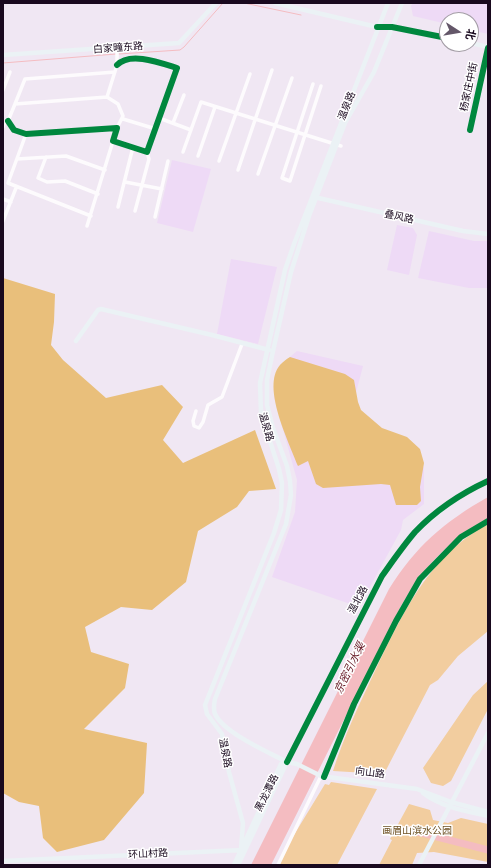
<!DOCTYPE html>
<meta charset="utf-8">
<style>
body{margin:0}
#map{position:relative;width:491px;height:868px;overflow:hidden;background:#f0e7f3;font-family:"Work Sans","Noto Sans SC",sans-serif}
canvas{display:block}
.frame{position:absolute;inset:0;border:4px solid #19091e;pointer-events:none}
.north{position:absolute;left:439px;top:12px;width:40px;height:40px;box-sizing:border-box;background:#fff;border:1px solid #a39da5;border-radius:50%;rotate:102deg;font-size:11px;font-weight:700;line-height:16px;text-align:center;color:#19091e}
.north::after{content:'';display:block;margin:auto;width:14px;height:18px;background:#645769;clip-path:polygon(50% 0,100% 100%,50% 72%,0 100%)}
</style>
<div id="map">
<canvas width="491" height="868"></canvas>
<div class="frame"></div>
<div class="north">北</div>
</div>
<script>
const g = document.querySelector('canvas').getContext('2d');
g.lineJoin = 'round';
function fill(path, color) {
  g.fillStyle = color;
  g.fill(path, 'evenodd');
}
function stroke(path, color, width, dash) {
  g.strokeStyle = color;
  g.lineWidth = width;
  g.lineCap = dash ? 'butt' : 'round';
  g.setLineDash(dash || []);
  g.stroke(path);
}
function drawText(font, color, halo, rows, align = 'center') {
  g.font = font + ' "Work Sans","Noto Sans SC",sans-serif';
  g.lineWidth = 3;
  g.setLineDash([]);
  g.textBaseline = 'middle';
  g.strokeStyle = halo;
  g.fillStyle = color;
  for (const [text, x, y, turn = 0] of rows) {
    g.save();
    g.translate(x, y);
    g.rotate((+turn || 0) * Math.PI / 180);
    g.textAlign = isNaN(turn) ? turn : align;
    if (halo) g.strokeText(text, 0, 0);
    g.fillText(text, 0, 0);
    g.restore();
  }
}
fill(new Path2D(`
 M413,3H488V34L471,30V20H447V24L413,16L411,6Z
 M172,160L211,169L193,232L157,223Z
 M397,225L413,228L417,235L409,275L387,270Z
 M429,231L474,241H488V288H469L418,278Z
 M231,259L277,267L258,344L217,334Z
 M297,351L363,366L353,404L373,426L414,452L424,468V504L403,520L401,530L359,607L272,577L295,512L297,480L274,397V381L278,367Z`), '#eedaf6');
fill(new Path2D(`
 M488,524V631L458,656L438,680L430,685L384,774L333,771C344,736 359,705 374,673C401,616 429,555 488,524Z
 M488,681V709L451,781L443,786L431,783L423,768L473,695Z
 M331,782L377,789L337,865H278L286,848L325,784L329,785Z
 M409,804L430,810L433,820L448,823L461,818L488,824V862L434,852L417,853L412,865H379L392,840L390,839Z`), '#f2cd9f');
fill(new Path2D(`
 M3,278L55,294L54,322L51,345L63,360L106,398L162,385L183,407L163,440L183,463L255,430L276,489L249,491L237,507L198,531L186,582L152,610L121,607L85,627L91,652L129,664L125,688L84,729L147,743L144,793L104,840L57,852L43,838L39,806L19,802L3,793Z
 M290,357L345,374L354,380L358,402L361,410L382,428L407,437L420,449L424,463L420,487L421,501L417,505H396L390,485L381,484L323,488L316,484L308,461L298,466C289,442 261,387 280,365C283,362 286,359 290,357Z`), '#e9bf7b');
fill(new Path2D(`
 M488,497V518C448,542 424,566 401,606L271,865H251L389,589C416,546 444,522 488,497Z`), '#f4bcc1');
stroke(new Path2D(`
 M244,3L301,15
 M119,54L180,50L184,47L223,3
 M3,63L116,54`), '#f4bcc1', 1);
stroke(new Path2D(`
 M410,830L488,850`), '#f4bcc1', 7);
stroke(new Path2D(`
 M313,84L282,178L290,181L321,86
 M3,90L10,72
 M107,97L118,104L123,116L117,128
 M15,104L25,79L115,72
 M159,118L191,130
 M123,119L156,129
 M8,121L14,130L26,134L117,128L113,141L147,152L177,68C161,63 130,51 117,65
 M3,122L8,121L15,104L107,97L117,65V48
 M173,123L184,95
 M3,127L5,122
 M470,130L488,48
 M26,134L8,183L91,216
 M183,152L201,102L341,146
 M198,156L215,107
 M46,157L38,178L47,182L65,181L98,194
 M17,159L66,156L105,170
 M219,161L250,74
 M238,170L272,70
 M258,174L292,78
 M125,182L162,189
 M3,199L11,202
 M118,207L133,147
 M135,211L149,159L147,152
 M155,217L168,161
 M3,221L16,188
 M87,226L113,141
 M196,411L193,421L194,426L199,428L203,422L208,405L222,397L242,344
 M324,777L354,704L396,621L420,579L461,537L488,521
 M278,865L321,776`), '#fdfbfd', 3.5);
stroke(new Path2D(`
 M275,3L377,27H392L447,38
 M402,3L374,72L345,123L309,216L291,272L273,351L267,380V405L273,428L287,466L290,481L291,495L286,524L215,699C214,705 213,709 215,714C224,733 268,752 287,762L297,764L321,776L417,789L451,802L488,812
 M471,43L488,47
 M3,55L179,43L216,3
 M314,197L463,231L488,234
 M76,341L98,310L101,309L212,335L269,350
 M423,793C441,807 466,811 488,816
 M241,849L243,823L229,772L222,734L207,714L205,705L274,533L281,510L282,483L279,469L261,413L260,383L285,270L294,244L388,3
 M3,861L243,850
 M234,865L281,764L287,762
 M238,865L287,762L382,576L416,531L464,492L488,481
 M419,865L488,733`), '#ebf2f5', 4.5);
stroke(new Path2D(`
 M377,27H392L447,38
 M8,121L14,130L26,134L117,128L113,141L147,152L177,68C161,63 130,51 117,65
 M470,130L488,48
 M287,762L382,576C392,562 403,546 415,532C435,511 462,493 488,481
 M324,777L354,704L396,621L420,579L461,537L488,521`), '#00873e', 6);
drawText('10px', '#19091e', '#fff', [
 ["白家疃东路",118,48,-4],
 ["杨家庄中街",469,87,-78],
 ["温泉路",347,106,-68],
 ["叠风路",399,217,12],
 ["温泉路",266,427,74],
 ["温北路",358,600,-62],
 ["温泉路",225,753,79],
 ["向山路",370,773,7],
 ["黑龙潭路",267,793,-64],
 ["环山村路",148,854,-3]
]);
drawText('10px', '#6d5123', '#fff', [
 ["画眉山滨水公园",417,831]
]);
drawText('italic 11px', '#651824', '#fff', [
 ["京密引水渠",350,668,-64]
]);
</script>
